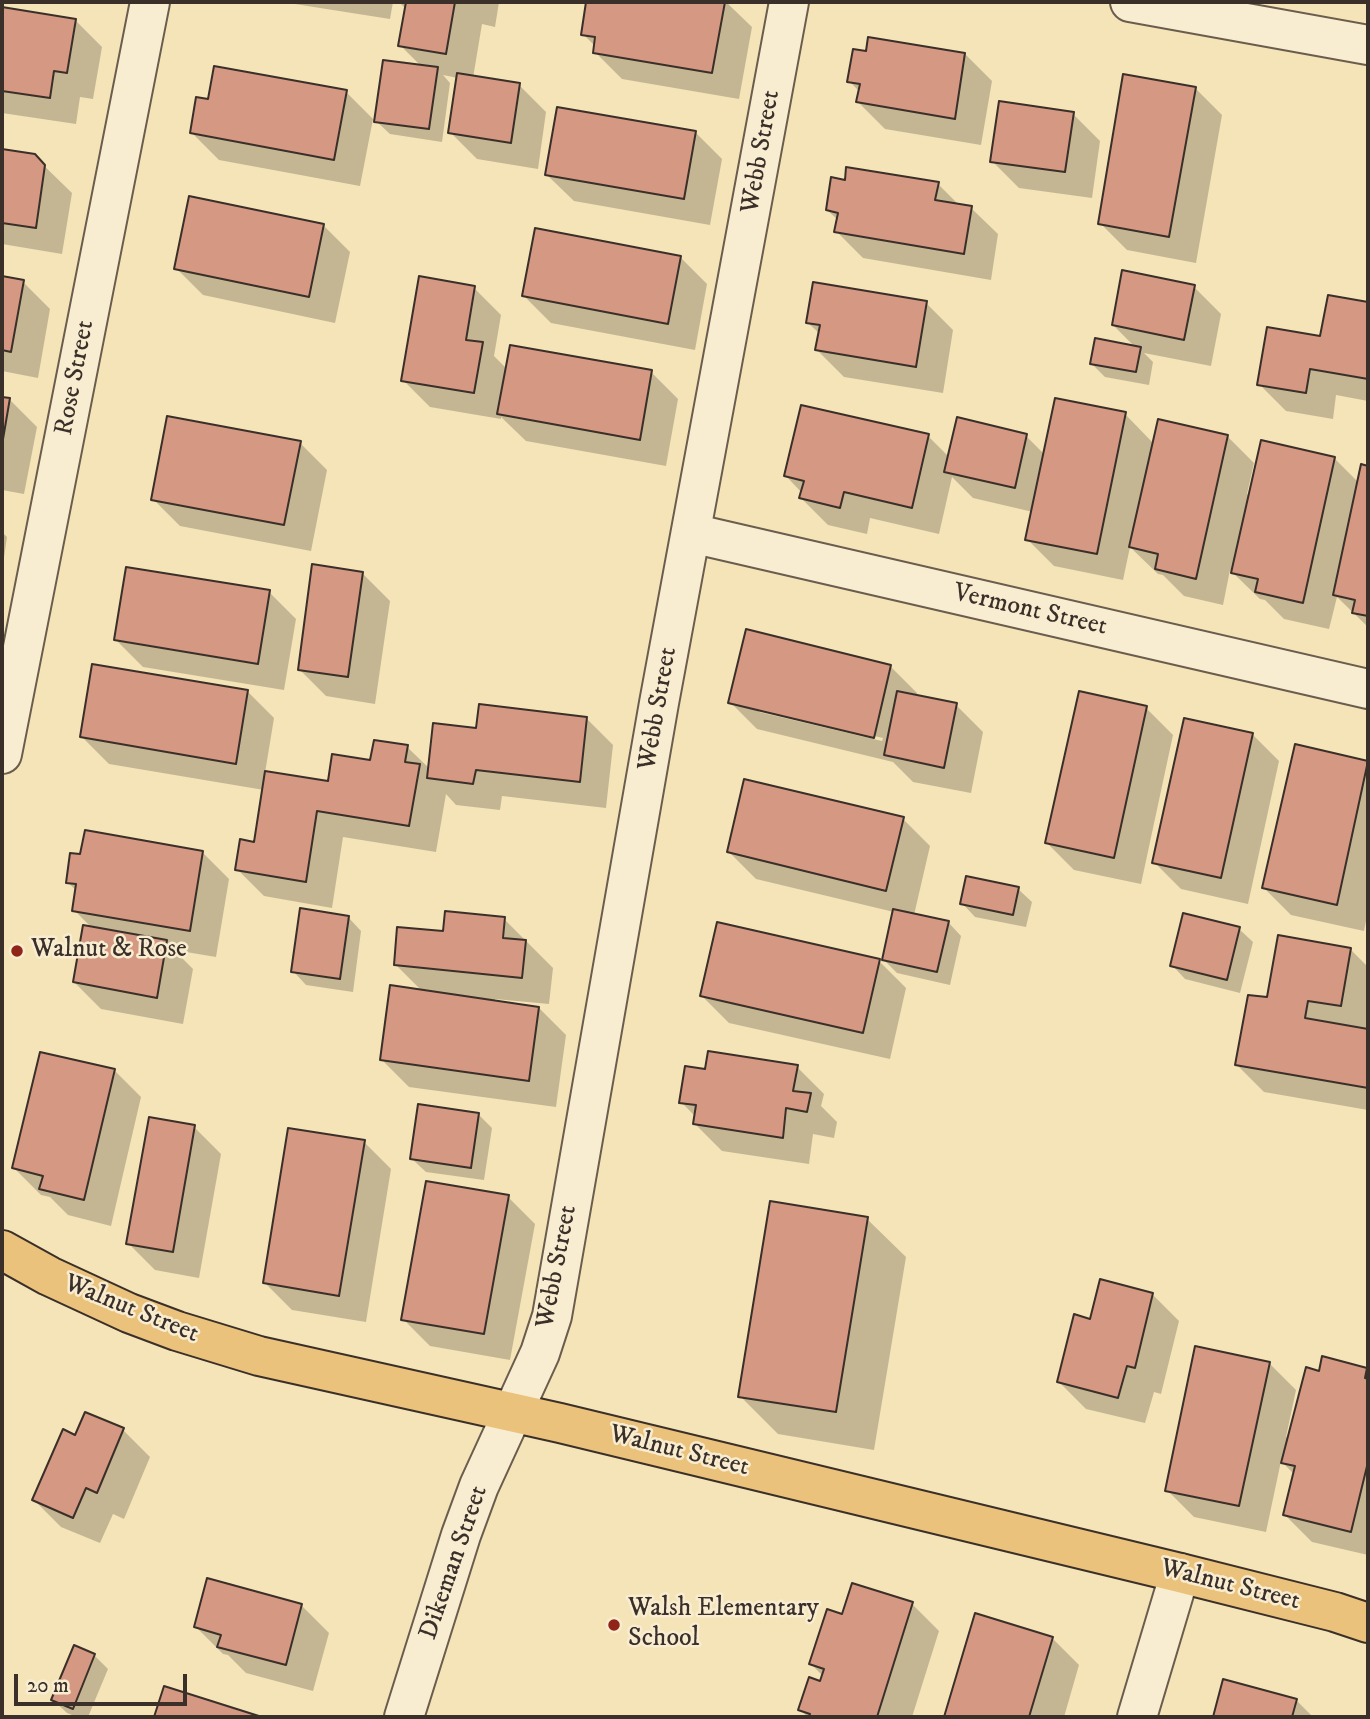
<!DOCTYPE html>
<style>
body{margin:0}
#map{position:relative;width:1370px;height:1719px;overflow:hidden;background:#f5e4b8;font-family:"IM FELL DW Pica",serif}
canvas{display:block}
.frame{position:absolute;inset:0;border:4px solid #3b3029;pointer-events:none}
.scale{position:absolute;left:14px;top:1674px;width:173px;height:32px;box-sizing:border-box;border:4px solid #3b3029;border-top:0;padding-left:9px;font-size:21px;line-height:24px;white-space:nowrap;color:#3b3029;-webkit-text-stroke:5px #f8edd1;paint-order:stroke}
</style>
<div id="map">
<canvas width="1370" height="1719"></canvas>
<div class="frame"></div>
<div class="scale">20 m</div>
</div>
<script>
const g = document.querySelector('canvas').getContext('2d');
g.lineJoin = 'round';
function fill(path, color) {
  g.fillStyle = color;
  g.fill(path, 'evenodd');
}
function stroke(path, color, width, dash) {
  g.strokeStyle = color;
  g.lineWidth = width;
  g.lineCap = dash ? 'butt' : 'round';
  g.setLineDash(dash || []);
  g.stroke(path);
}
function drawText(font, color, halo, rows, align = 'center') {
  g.font = font + ' "IM FELL DW Pica",serif';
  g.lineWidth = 5;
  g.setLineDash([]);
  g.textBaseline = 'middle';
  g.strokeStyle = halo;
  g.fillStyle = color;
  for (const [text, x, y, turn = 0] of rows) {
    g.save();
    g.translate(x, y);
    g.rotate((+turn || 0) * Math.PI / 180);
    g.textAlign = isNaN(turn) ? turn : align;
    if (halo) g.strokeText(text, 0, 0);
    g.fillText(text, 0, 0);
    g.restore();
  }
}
fill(new Path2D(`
 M282,2H393L390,19Z
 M399,2H499L495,27L482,24L473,78L519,85L546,112L538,169L477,159L450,132L458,78L443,75L450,83L442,142L390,134L376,121L422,67L400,45L406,9Z
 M588,2H726L752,27L739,99L622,79L595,52L596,47L583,34Z
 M2,9L75,20L102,47L93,99L80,97L76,124L2,113Z
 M965,54L992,81L981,145L885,129L858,102L860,92L849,81Z
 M1195,88L1222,115L1196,263L1127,250L1100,223Z
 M346,92L373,119L360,186L219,160L192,133L209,101Z
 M1073,114L1100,141L1092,198L1019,188L992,161Z
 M695,132L722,159L710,225L574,201L547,175Z
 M2,151L34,156L72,193L62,254L2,244Z
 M846,182L938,184L960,206L971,208L998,234L991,280L863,258L836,231L838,220L827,210Z
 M323,225L350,252L335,323L203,295L176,268Z
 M680,257L707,284L695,350L551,323L524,296Z
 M2,278L23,282L50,309L38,378L2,371Z
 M1194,287L1221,314L1211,366L1144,353L1153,362L1149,385L1105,377L1092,364L1136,348L1113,325Z
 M474,288L501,315L494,356L507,369L651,372L678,399L666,466L526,441L501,417V419L430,407L403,380Z
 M1329,298L1368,304V401L1336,395L1333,419L1286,411L1259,384L1322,338Z
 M926,303L953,330L943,393L844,377L817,350L820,334L808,323Z
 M2,398L10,400L37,427L24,494L2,490Z
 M1125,414L1154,444L1227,436L1254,463L1247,494L1250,495L1262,442L1335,459L1359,483L1363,466L1368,467V627L1337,597L1329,629L1284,619L1265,600L1260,599L1230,570L1223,605L1184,596L1163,575L1158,574L1130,547L1123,580L1054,566L1027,539L1033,512L973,498L952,477L939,534L870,518L867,534L828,525L801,498L802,493L786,476L928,436L949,457L1026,436L1045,455Z
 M300,443L327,470L311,551L180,526L153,499Z
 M2,532L7,537L2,571Z
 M363,574L390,601L375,704L326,696L299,669Z
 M269,592L296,619L284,690L143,667L116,640Z
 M890,666L917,693V697L956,705L983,732L971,793L913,782L893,762L757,729L730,702ZM759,709L883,738L882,741L759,712Z
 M247,691L274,718L265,773L330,783L372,762L407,747L430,769L586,718L613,745L606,808L502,796L500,810L456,805L446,794L436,852L343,837L332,908L264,896L237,869L256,844L264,790L109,764L82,737Z
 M1146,708L1173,735L1141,884L1074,870L1047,843Z
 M1252,734L1279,761L1248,904L1181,889L1154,862Z
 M1296,746L1368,762V911L1364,931L1291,915L1264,888Z
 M903,819L930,846L914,915L948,922L961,936L950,985L897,973L884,960L894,912L756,879L729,852Z
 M202,852L229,879L216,957L174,950L193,969L183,1024L101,1009L74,982L92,928L74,910L77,891L67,882Z
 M1018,889L1032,902L1026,927L975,917L962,903Z
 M348,917L361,931L353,992L306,985L293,971Z
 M504,919L553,968L549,1004L495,999V1002L539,1008L566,1035L556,1107L409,1087L382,1060L422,991L396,965L445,933Z
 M1239,929L1253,942L1240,993L1185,979L1172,965Z
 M1350,949L1368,967V1110L1264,1092L1237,1065Z
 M879,961L906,988L890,1059L729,1023L702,996Z
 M797,1067L824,1094L821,1106L837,1122L834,1138L813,1134L809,1164L722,1151L695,1124L696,1117L681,1102L707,1071Z
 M114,1070L141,1097L111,1226L68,1215L50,1197L41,1195L14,1168Z
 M478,1114L492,1128L484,1180L426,1172L412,1159Z
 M194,1127L221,1154L199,1278L155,1270L128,1243Z
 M364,1142L391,1169L366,1322L292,1310L265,1283Z
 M508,1197L535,1224L510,1360L430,1346L403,1319Z
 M867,1219L906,1257L874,1450L778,1434L740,1396Z
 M1152,1294L1179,1321L1161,1394L1154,1392L1145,1423L1086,1409L1059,1382L1092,1321Z
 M1269,1363L1296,1390L1286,1437H1290L1366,1370L1368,1372V1555L1312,1542L1285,1515L1295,1475L1281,1461L1266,1532L1194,1517L1167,1490Z
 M86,1414L123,1430L150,1457L124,1519L113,1514L100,1543L61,1527L34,1500L76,1438Z
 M209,1580L302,1606L329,1633L313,1691L246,1673L228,1655L223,1654L196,1627Z
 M912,1604L939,1631L912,1717H808L800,1710L821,1683L823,1676L811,1664L843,1616Z
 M976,1615L1052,1638L1079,1665L1064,1717H946Z
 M94,1655L108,1669L88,1717H77L67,1713L53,1700Z
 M1224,1681L1296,1700L1313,1717H1214Z
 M165,1688L256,1717H156Z`), '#0003');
const building = new Path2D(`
 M406,2H455L446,54L398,46Z
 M586,2H725L712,73L593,53L595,37L581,35Z
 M2,7L76,19L67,73L54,71L50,98L2,91Z
 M868,37L965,53L955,119L856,102L860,84L847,82L853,49L866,51Z
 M383,60L438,67L429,129L374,122Z
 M214,66L347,90L334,160L190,133L196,97L208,99Z
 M457,73L520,83L511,143L448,133Z
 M1123,74L1196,87L1169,237L1098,224Z
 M999,101L1074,112L1065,172L990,162Z
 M557,107L696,131L684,199L545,175Z
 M2,149L35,154L45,165L36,228L2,223Z
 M846,167L939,182L935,200L972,206L964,254L834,232L838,213L826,210L831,177L845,180Z
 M189,196L324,224L309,297L174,269Z
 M535,228L681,256L668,324L522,296Z
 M1122,270L1195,285L1184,340L1112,325Z
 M2,276L24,280L11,352L2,350Z
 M419,276L475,286L466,340L483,342L474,393L401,381Z
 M813,282L927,301L916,367L815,350L820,325L806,323Z
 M1328,295L1368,302V379L1310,369L1306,393L1257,385L1267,327L1320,336Z
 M1095,338L1141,347L1136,372L1090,364Z
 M510,345L652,370L640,440L497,414Z
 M2,397L10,398L2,445Z
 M1055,398L1126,412L1097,554L1025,540Z
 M801,405L929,434L912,508L844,492L840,508L799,498L804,481L784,476Z
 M167,416L301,441L284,525L151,500Z
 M957,417L1027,434L1015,488L944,472Z
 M1158,419L1228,435L1196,579L1155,569L1158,554L1129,547Z
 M1261,440L1335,457L1303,603L1255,592L1258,579L1231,573Z
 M1361,464L1368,466V616L1352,613L1355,600L1333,595Z
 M312,564L363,572L348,677L298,670Z
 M126,567L270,590L258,664L114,640Z
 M746,629L891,665L874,738L728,703Z
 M92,664L248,690L236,764L80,737Z
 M897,691L957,703L944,768L884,755Z
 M1079,691L1147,706L1114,858L1045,843Z
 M479,704L587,717L580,782L476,770L473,784L427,778L433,723L476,728Z
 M1184,718L1253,733L1221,878L1152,863Z
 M374,740L408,745L405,762L420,764L409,826L317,811L306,882L235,870L240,839L254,842L265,771L328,781L332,754L370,760Z
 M1295,744L1368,761L1337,905L1262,888Z
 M744,779L904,817L886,891L727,852Z
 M85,830L203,851L190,931L72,911L76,884L66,883L70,853L80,854Z
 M966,876L1019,887L1013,915L960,904Z
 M300,908L349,916L340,979L291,972Z
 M893,909L949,921L937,972L882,960Z
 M445,911L505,917L503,938L526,940L522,978L394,965L397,927L443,931Z
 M1183,913L1240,927L1227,980L1170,966Z
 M717,922L880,959L863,1033L700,996Z
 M83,925L167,940L157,998L73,982Z
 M1278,935L1351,948L1341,1006L1308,1001L1305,1018L1368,1029V1088L1235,1065L1248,995L1267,997Z
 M390,985L539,1007L529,1081L380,1060Z
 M708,1051L798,1065L793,1091L811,1093L807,1112L786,1108L783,1138L693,1124L696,1105L679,1103L685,1066L705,1069Z
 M40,1052L115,1069L84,1200L39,1189L43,1176L12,1168Z
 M418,1104L479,1113L471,1168L410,1159Z
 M149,1117L195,1125L173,1252L126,1244Z
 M288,1128L365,1140L339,1296L263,1283Z
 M426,1181L509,1195L484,1334L401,1320Z
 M770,1201L868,1217L836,1412L738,1397Z
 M1100,1279L1153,1293L1135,1368L1127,1366L1118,1398L1057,1382L1074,1314L1090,1319Z
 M1195,1346L1270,1362L1239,1506L1165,1491Z
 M1322,1356L1367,1368L1365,1378L1368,1379V1462L1351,1532L1283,1515L1295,1466L1281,1463L1306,1367L1319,1371Z
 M85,1412L124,1428L97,1493L86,1488L73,1518L32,1500L63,1429L75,1435Z
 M207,1578L302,1604L286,1665L217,1647L221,1635L194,1627Z
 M852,1583L913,1602L877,1717H809L810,1714L798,1710L809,1677L820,1681L824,1669L809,1664L827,1609L842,1614Z
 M975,1613L1053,1637L1029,1717H944Z
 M74,1645L95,1654L73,1709L51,1700Z
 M1223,1679L1297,1699L1292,1717H1213Z
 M164,1686L262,1717H154Z`);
fill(building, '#d59883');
stroke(building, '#3b3029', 2);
const minor = new Path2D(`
 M1130,2L1368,45
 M691,533L1368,689
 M2,754L150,2
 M404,1717L461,1535L479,1486L540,1353L552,1316L659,703L789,2
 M1137,1717L1180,1573`);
const major = new Path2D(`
 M2,1250L49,1276L129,1313L177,1331L259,1356L560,1423L1180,1573L1335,1612L1368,1623`);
stroke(minor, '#6a5d4d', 42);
stroke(major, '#3b3029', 42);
stroke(minor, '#f8edd1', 38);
stroke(major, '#eac27c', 38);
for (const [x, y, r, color] of [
 [17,951,7,"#8f2418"],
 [614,1625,7,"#8f2418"]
]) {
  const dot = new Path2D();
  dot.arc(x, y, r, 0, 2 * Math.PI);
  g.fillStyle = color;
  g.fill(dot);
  stroke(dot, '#f8edd1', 2.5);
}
drawText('26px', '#3b3029', '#f8edd1', [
 ["Webb Street",762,152,-80],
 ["Rose Street",76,378,-79],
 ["Vermont Street",1030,611,13],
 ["Webb Street",659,709,-80],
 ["Webb Street",558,1267,-79],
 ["Walnut Street",131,1310,22],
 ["Walnut Street",679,1452,14],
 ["Dikeman Street",455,1563,-71],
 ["Walnut Street",1230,1586,14]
]);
drawText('26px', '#3b3029', '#f8edd1', [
 ["Walnut & Rose",31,951],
 ["Walsh Elementary",628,1610],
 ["School",628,1640]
], 'left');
</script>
